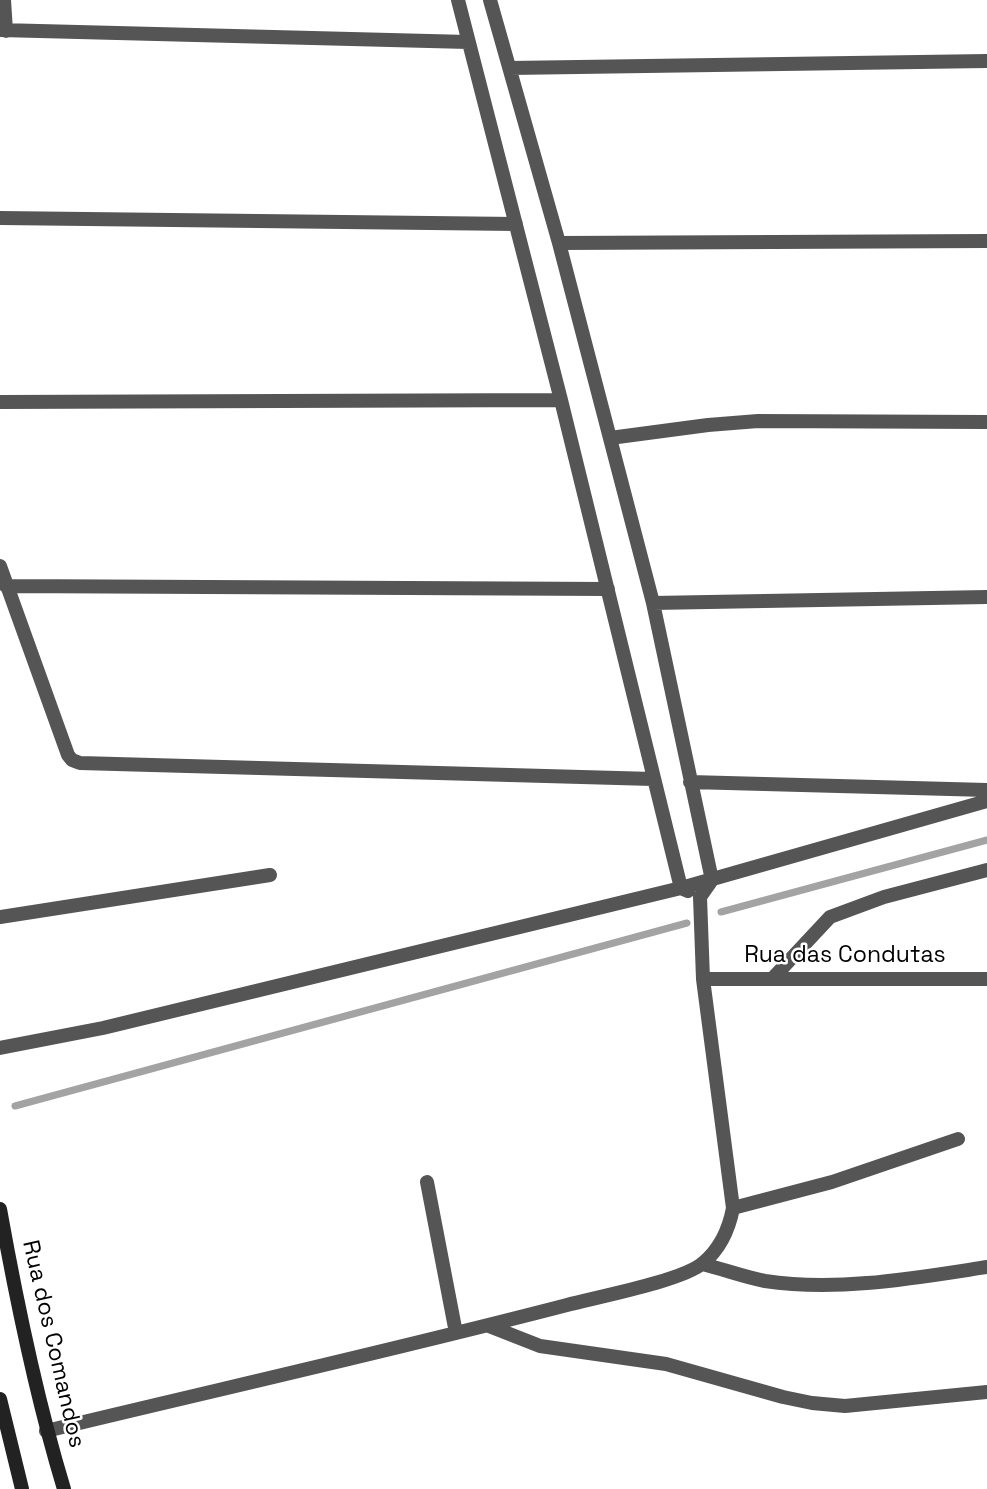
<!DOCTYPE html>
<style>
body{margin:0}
canvas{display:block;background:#fff}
</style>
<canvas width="987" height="1489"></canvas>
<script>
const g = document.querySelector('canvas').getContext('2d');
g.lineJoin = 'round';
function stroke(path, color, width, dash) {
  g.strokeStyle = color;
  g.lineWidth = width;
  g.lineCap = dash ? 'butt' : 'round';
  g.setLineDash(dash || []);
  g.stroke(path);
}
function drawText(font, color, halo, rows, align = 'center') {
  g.font = font + ' "Space Grotesk",sans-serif';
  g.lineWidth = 5;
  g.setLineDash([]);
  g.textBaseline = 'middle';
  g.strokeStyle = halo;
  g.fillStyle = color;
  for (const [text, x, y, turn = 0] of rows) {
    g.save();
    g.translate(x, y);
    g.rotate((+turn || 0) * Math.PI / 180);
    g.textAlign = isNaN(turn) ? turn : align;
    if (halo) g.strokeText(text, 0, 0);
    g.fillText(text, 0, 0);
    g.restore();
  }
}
stroke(new Path2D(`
 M721,912L987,840
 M15,1106L687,923`), '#a3a3a3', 7);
stroke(new Path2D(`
 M4,0L6,31
 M458,0L561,400L681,888L688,891
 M0,30L468,42
 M510,68L987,61
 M0,218L516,224
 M559,243L987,241
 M0,402L561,400
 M610,438L708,425L758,421L987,422
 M0,566L68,755L72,760L80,763L653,779
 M6,586L608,589
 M653,603L987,597
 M690,782L987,790
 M0,917L270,875
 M773,978L830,917L884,897L987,870
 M703,979H987
 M0,1048L103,1028L681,888L987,801
 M427,1182L456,1333
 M733,1208L832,1182L958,1139
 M702,1264C723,1269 744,1277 765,1281C838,1292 915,1278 987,1267
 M489,1326L540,1346L666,1364L783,1397L812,1403L845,1406L987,1392
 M46,1431C220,1389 394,1350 567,1305C597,1297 682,1281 703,1263C720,1249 729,1229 733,1208L703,979L700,897L712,880L653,603L559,243L490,0`), '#555', 14);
stroke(new Path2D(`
 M0,1209C17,1304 36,1397 64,1489
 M0,1399L22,1489`), '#222', 14);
drawText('23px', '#000', '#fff', [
 ["Rua das Condutas",845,956],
 ["Rua dos Comandos",53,1344,77]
]);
</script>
